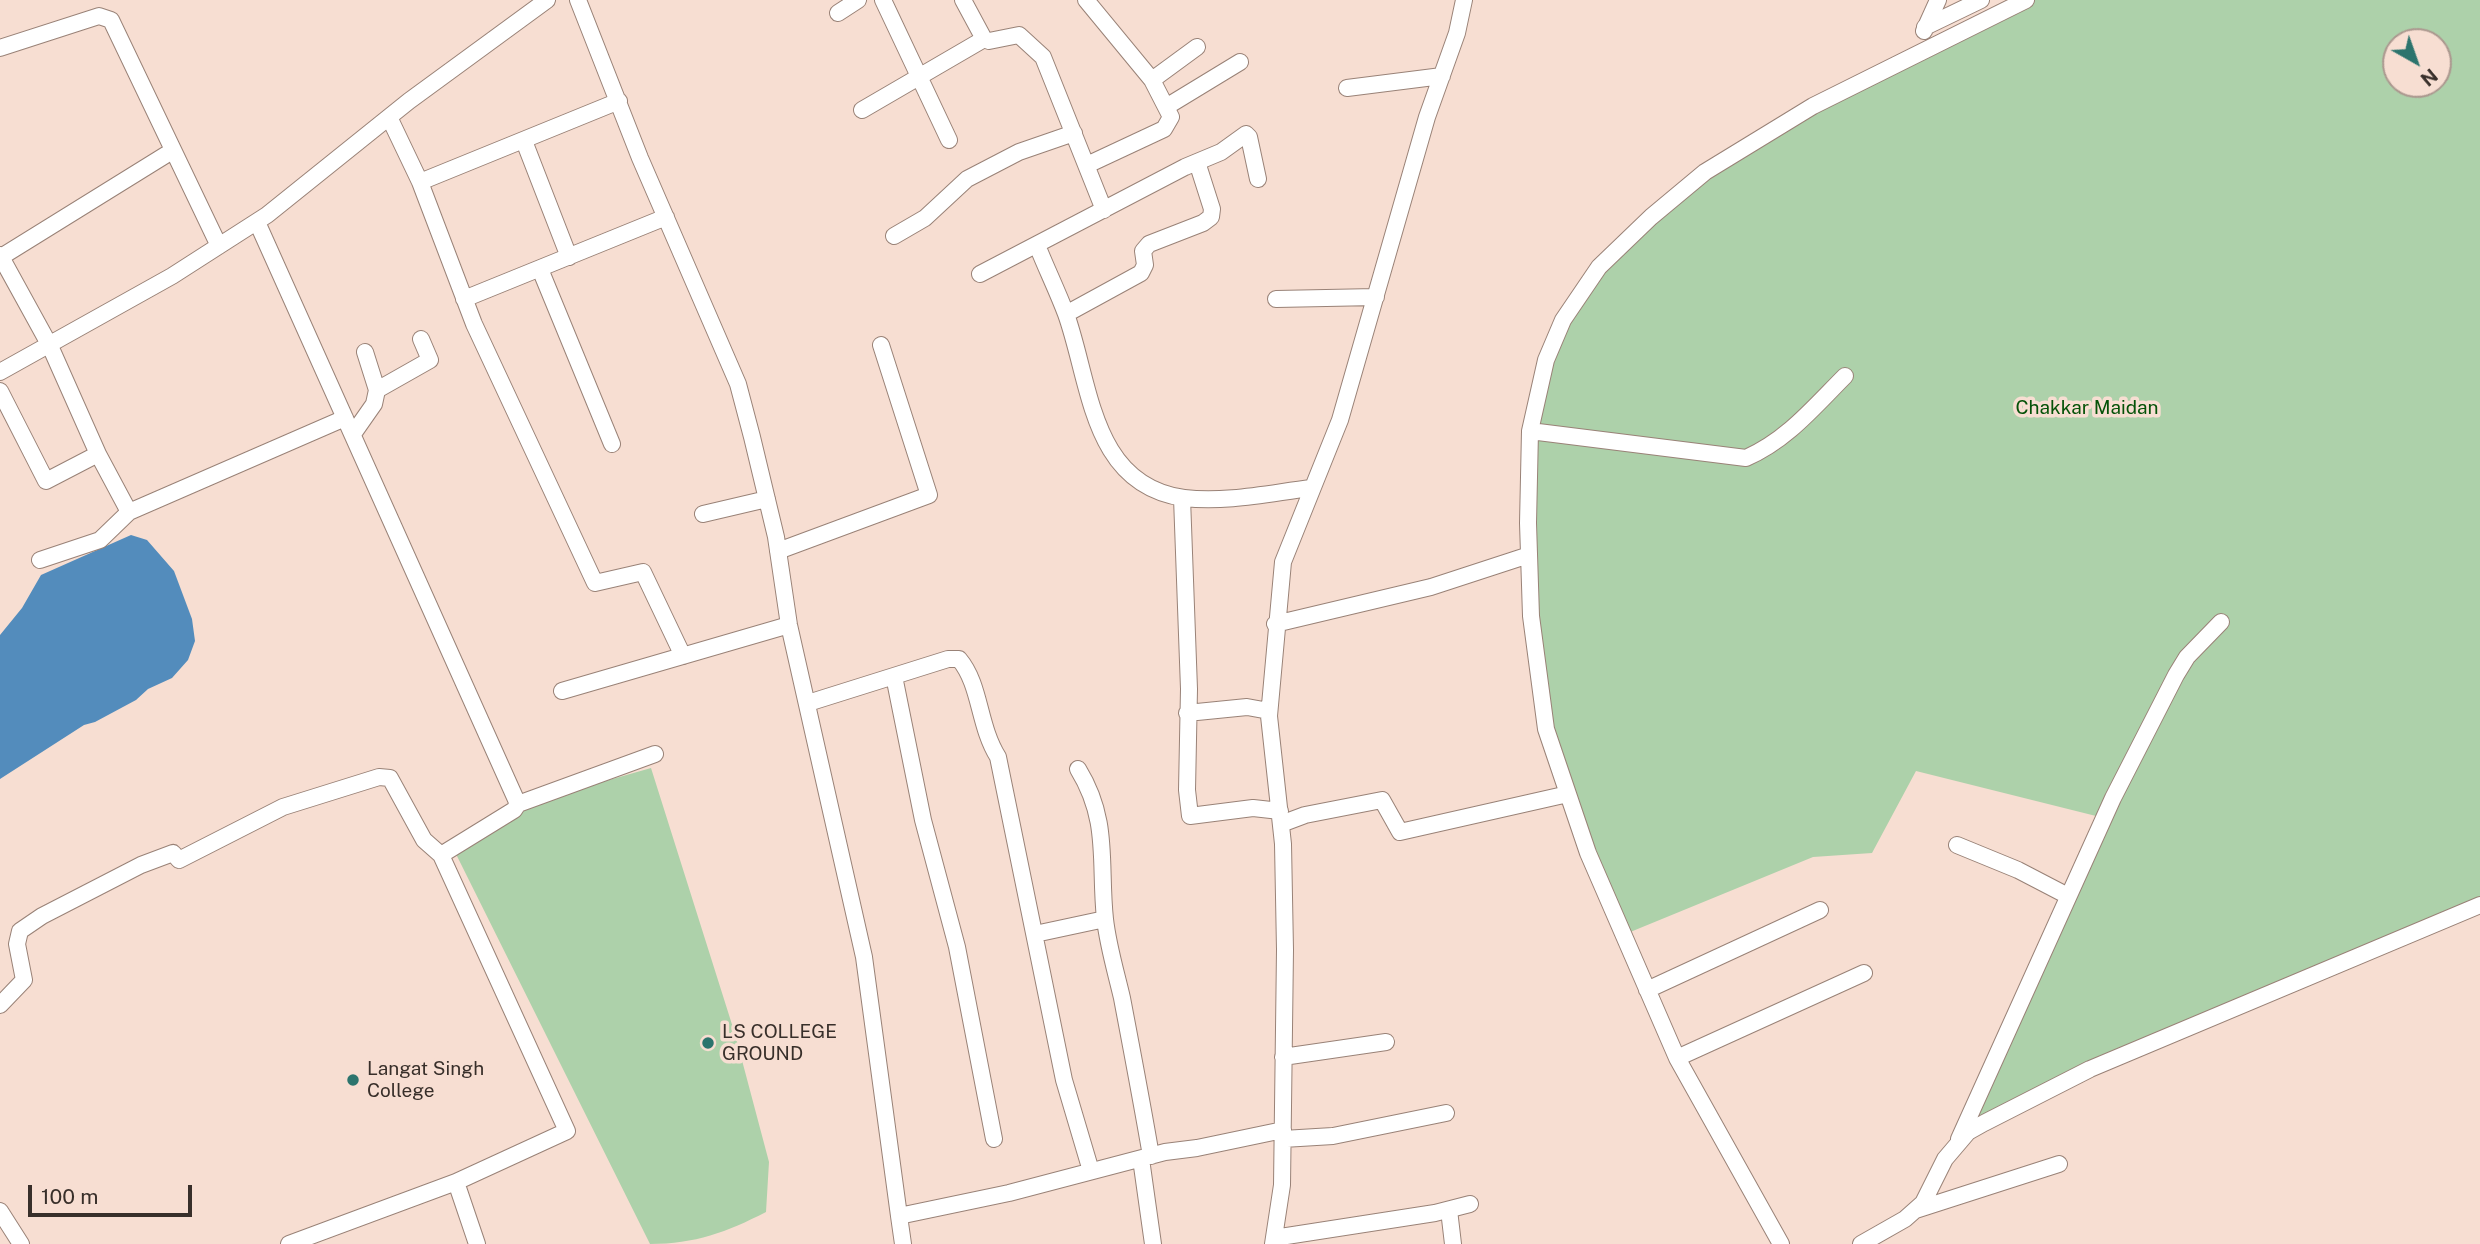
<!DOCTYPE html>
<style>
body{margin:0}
#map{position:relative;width:2480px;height:1244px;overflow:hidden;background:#f7ded2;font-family:"Public Sans",sans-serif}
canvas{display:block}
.north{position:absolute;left:2382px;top:28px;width:70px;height:70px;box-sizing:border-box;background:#f7ded2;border:2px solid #ab988f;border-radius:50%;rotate:140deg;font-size:19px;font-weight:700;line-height:28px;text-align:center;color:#382f2a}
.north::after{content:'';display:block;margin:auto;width:24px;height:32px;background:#2c746d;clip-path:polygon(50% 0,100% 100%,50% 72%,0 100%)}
.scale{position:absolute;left:28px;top:1185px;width:164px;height:32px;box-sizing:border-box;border:4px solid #382f2a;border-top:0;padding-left:9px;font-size:21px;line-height:24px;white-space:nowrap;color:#382f2a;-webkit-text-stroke:5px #f7ded2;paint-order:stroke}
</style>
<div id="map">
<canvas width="2480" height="1244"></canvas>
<div class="north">N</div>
<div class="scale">100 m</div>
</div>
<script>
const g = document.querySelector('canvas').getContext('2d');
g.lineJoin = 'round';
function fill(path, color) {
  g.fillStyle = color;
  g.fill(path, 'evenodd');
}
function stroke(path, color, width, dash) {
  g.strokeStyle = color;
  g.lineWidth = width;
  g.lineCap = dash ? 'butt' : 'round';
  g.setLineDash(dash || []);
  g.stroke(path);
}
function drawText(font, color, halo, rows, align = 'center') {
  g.font = font + ' "Public Sans",sans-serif';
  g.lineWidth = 7;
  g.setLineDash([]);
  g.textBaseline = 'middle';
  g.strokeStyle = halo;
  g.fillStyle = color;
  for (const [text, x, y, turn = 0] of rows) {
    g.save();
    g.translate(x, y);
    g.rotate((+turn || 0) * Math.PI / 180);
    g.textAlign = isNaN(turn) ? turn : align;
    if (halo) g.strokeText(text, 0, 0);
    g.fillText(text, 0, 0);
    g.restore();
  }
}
fill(new Path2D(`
 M2026,0H2480V905L2090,1069L1968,1132L2104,818L1916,771L1872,853L1813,857L1623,935L1546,729L1528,523L1546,360L1599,267L1705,172ZM2396,42H2438V84H2396Z
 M651,768L735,1034L769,1162L766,1212C727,1232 695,1244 650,1244L452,846L546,798Z`), '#add1aa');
fill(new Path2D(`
 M131,535L147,540L174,571L192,619L195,641L188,660L172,678L148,689L136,700L95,722L84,725L0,779V635L22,608L41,575Z`), '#538cbc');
const minor = new Path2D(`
 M578,0L640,158L738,384L752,437L776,537L789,625L864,957L899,1216
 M883,0L949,140
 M963,0L984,39L989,41L1019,35L1043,57L1104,210
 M1086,0L1152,80L1171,117L1164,129L1087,165
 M838,13L858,0
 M1925,27L1981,0
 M1924,31L1938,0
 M0,48L99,16L111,20L219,246
 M1152,80L1197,47
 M1347,88L1442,76
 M1166,107L1240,62
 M862,110L984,39
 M389,117L420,182L474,324L595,583L643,572L683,656
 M524,141L569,257
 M420,182L619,101
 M894,236L925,218L967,179L1019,152L1074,133
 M1037,245C1046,268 1057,290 1066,314C1091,384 1091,485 1184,498C1226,503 1270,493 1311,488
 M0,255L50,346L98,454
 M1,257L172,151
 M540,269L612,444
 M980,274L1185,167L1221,152L1246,134L1249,137L1258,179
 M464,299L666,217
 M1276,299L1376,297
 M1066,314L1141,273L1145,265L1143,251L1149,244L1203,223L1211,217L1212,209L1197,162
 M365,352L377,390
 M0,372L172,276L267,215L409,101L547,0
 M0,391L46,481L98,454L129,512
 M1530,431L1746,458C1787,440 1814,407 1845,376
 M353,434L374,404L377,390L430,360L421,339
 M1182,498L1189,689L1187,790L1190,816L1253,808L1280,811
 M703,514L767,499
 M778,551L929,495L881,345
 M40,560L100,540L129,512L345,418
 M1275,624L1431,587L1529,555
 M894,676L923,820L957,947L994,1139
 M562,691L789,625
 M808,703L948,659H959C981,685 978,725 998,757L1064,1080L1091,1171
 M1187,713L1247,707L1269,711
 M1078,769C1110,821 1099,863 1105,919C1108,946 1116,972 1122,998C1132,1051 1142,1103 1151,1156
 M518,804L655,754
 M1281,824L1305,815L1382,800L1400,832L1568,794
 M1957,845L2018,870L2068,896
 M1035,934L1105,919
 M1647,990L1820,910
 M0,1005L24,980L17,944L20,931L42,916L141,865L173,853L179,860L283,807L379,777L390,778L424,840L441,855L514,810L518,804L257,222
 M1283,1057L1386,1042
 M1677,1058L1864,973
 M1283,1139L1333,1136L1446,1113
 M1959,1139L2113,798L2176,675L2187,657L2221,622
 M1141,1159L1153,1244
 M456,1182L477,1244
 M1449,1210L1453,1244
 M1916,1210L2059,1164
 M0,1211L21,1244
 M1274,1238L1435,1213L1470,1204
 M289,1244L456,1182L567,1131L441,855
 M903,1244L899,1216L1009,1193L1165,1152L1197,1148L1283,1130
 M1273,1244L1282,1185L1285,950L1283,844L1269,716L1283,562L1340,420L1427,117L1457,33L1464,0
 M1781,1244L1677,1058L1588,853L1546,729L1531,616L1528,523L1530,431L1546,360L1563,320L1599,267L1651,217L1705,172L1813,106L2026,0
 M1861,1244L1905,1219L1923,1203L1945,1159L1968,1132L1984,1123L2090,1069L2480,905`);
stroke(minor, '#998277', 18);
stroke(minor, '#fff', 16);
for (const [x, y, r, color] of [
 [708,1043,7,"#2c746d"],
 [353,1080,7,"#2c746d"]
]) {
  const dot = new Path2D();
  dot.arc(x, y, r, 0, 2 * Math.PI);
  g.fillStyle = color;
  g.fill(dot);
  stroke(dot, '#f7ded2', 2.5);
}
drawText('19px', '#055208', '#f7ded2', [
 ["Chakkar Maidan",2087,408]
]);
drawText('19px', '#382f2a', '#f7ded2', [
 ["LS COLLEGE",722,1032],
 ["GROUND",722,1054],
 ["Langat Singh",367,1069],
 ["College",367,1091]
], 'left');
</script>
